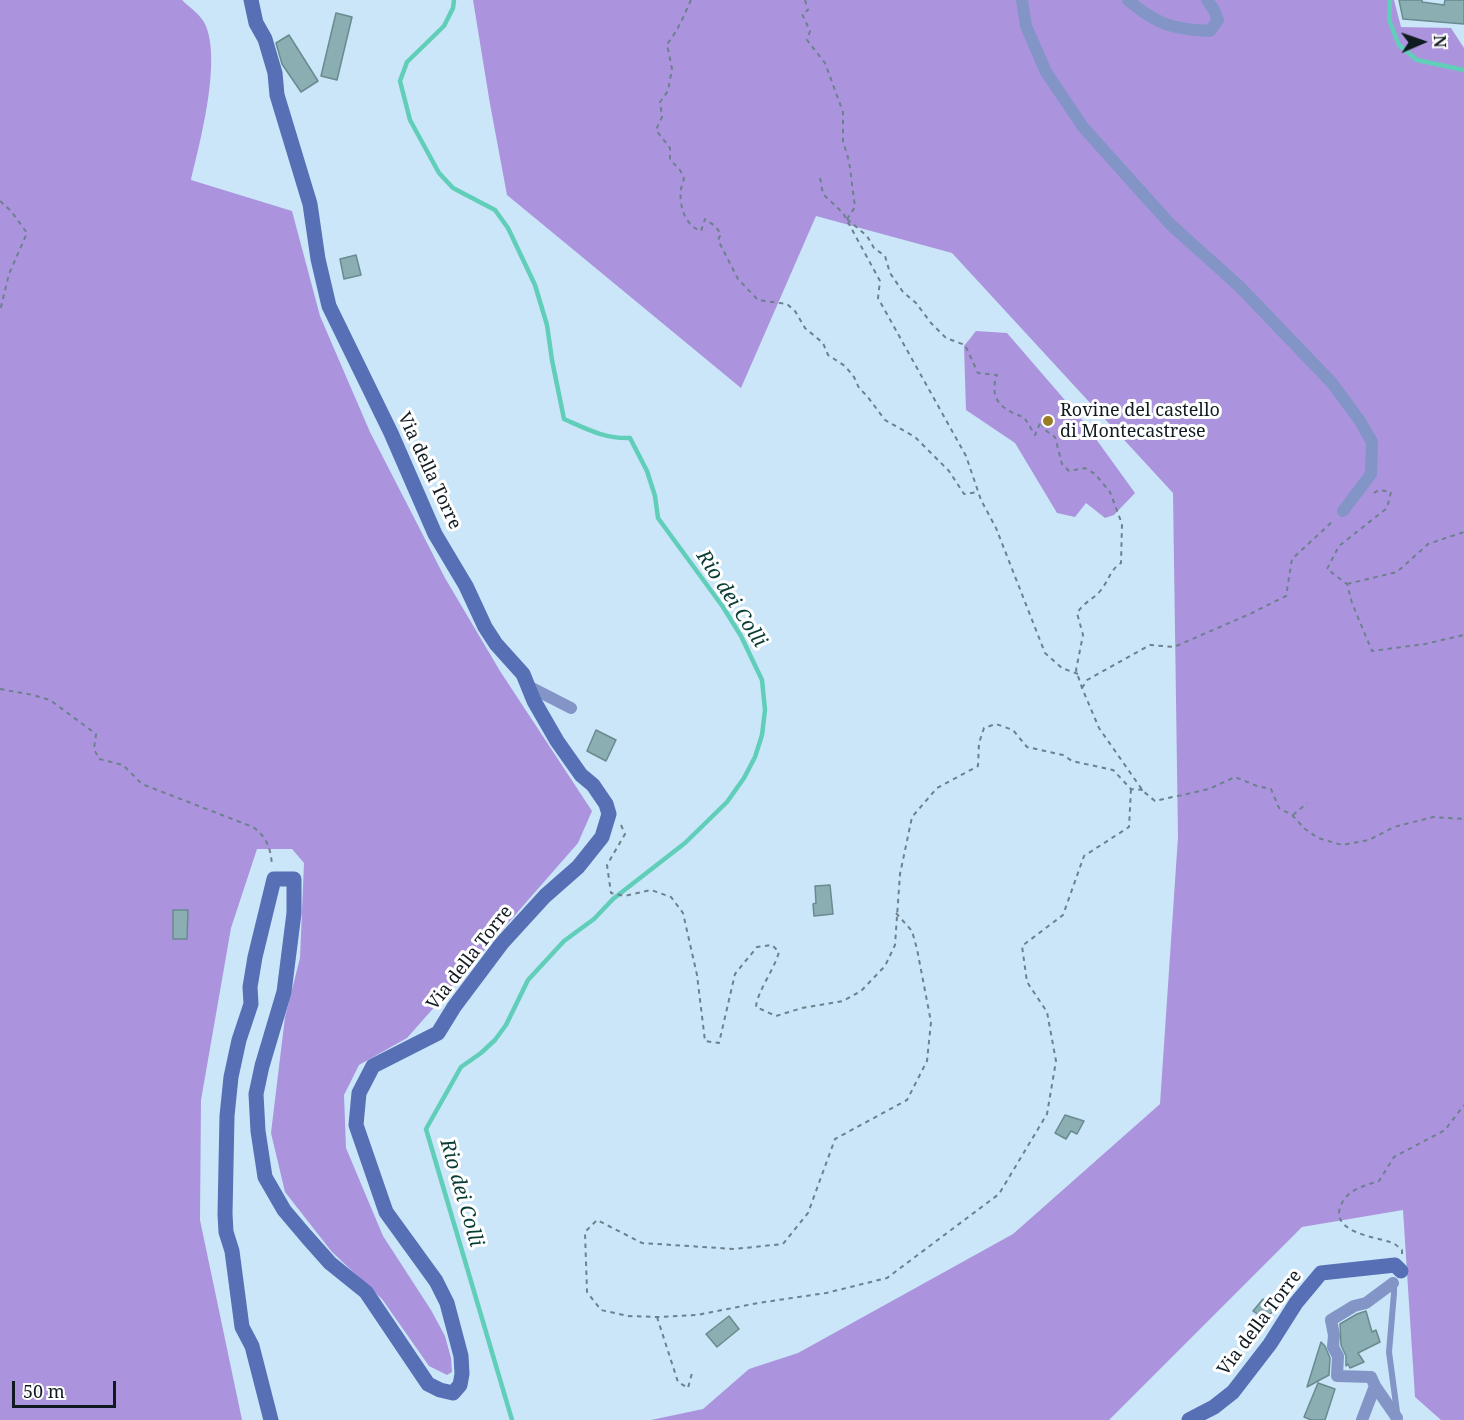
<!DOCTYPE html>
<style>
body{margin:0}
#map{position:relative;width:1464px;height:1420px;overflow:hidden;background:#cbe6f9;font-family:"Noto Serif",serif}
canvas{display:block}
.north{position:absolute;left:1392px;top:12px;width:60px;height:60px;-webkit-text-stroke:4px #fff;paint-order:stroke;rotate:88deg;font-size:16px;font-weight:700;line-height:24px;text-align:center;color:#101a21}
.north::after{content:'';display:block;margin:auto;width:21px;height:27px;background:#101a21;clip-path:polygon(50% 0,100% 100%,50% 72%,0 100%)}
.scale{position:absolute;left:12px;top:1381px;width:104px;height:27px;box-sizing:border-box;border:3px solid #101a21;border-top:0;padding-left:8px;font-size:18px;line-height:21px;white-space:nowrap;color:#101a21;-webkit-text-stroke:4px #fff;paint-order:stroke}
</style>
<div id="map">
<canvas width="1464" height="1420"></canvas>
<div class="north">N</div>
<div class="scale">50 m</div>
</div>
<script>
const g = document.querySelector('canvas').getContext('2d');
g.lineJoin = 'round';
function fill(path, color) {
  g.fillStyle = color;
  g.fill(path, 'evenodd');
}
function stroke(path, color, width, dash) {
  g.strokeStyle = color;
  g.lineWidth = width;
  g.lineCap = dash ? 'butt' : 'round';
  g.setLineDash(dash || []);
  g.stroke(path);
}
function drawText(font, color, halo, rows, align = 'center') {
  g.font = font + ' "Noto Serif",serif';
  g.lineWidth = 6;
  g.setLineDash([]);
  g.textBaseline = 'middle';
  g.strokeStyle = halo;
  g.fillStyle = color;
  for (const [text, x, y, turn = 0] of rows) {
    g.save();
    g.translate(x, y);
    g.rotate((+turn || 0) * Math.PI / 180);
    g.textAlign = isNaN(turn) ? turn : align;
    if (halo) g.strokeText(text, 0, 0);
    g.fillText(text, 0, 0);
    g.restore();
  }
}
fill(new Path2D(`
 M0,0H182C189,7 201,15 205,24C222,60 200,142 191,180L292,211L320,316L370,432L445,578L500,671L592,811L578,843L453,986L407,1038L359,1065L344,1095L346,1148L383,1236L431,1310L445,1336L451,1358L452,1372L447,1375L429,1366L382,1299L332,1252L285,1192L271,1133L285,1017L300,958L304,863L292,849H257L231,928L201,1100L200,1220L242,1420H0Z
 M473,0H1394L1401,27L1451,28L1464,48V1420H1441L1415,1397L1403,1210L1302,1227L1109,1420H651L703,1409L749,1369L798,1353L1013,1234L1160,1104L1178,837L1173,493L952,253L816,216L741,388L507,195L490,104Z
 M976,331L1007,333L1083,421L1135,493L1114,515L1105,518L1086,503L1075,517L1057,513L1015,443L966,410L964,346Z`), '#ab94dd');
stroke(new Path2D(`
 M454,0L453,8L444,26L407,62L400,81L410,120L439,173L453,188L495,210L508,228L535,285L547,325L552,360L564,419C587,429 605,439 630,438L647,471L655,496L658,518L723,607L741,636L762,680L765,710L762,735L755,757L744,778L727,802L685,843L613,899L594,919L564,941L528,980L506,1025L495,1040L481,1053L461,1067L426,1129L512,1420
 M1390,0L1389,20L1399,45L1417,60L1464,70`), '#60ceb8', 4.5);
const building = new Path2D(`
 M1399,0H1422V2L1444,5L1445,0H1464V24L1403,19Z
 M336,13L352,17L337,80L321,76Z
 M289,35L318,81L301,92L282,64L276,43Z
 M356,255L361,275L344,279L340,259Z
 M596,730L616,740L606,761L587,751Z
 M830,885L833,914L814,916L813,904L816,903L815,886Z
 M173,910H188L187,939H173Z
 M1065,1115L1084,1121L1077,1134L1071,1131L1066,1139L1055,1133Z
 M1263,1299L1275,1308L1266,1320L1253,1311Z
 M1366,1311L1372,1332L1376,1330L1380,1342L1358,1353L1364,1362L1350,1368L1348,1364L1346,1366V1356L1341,1345L1340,1324L1357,1314Z
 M729,1316L739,1329L717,1347L706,1334Z
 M1321,1342L1325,1346L1330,1358L1329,1375L1307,1387Z
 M1318,1383L1335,1389L1325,1420H1311L1304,1417Z`);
fill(building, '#8baeb3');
stroke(building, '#698b90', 1.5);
stroke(new Path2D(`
 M691,0C684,15 678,31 667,44L672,69L668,91L660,102L662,117L656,130L670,148V160C677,167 681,169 684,179C676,196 682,225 701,231L705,219L715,226L721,234L718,240L738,279L758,300L787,304L795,311L805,328L823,343L828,355L845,366L854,377L859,388L867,396L885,420L915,437L949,471L964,494L978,492
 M805,0L808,10L802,14L810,31L807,40L825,63L843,112V141L849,161L855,207L847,219
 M820,178L823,194L843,213L880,281L878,298L966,456L981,500L996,528L1045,653L1062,668L1078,674
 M0,201L11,211L27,233L9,274L0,311
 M847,219L867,236L874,248L885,256L890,273L903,292L916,303L931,323L946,338L965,345L978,373L997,375C988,399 1003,411 1024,417L1035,435L1041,421L1045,430L1055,437L1062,464L1069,471L1085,468L1095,474L1110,492L1122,524L1121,563C1110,570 1109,580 1101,590C1094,599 1085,601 1077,613L1083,635L1076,670L1082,688L1099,728L1143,791L1155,801L1209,789L1235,777L1257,786L1271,789L1279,808L1292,815L1305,829L1318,838L1342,845L1369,840L1394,827L1433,817L1464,819
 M1374,493L1379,490L1391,492L1387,508L1339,546L1327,569L1347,584L1352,603L1372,651L1425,644L1464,635
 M1347,584L1397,572L1428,544L1464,532
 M1082,688L1087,680L1150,645L1174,647L1252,613L1286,596L1292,559L1334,520
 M0,689L33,695L50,700L96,734L94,749L99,759L123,765L142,784L253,827C267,837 271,849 272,866
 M1293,815L1307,803
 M621,825L625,834L607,865L611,893L624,896L651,890L671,897L683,913L697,975L705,1041L719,1043L735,974L757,947L772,945L779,952C774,970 757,992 756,1007L776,1016L802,1008L843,1001L861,991L885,966L895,945L900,874L912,817L937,788L978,766L979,743L984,728L996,724L1013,730L1027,747L1063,755L1072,761L1113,770L1131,789L1143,790
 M896,913L912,931L917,949L931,1022L927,1061L907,1100L835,1139L808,1213L783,1244L734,1249L642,1243L597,1220L585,1232L587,1292L601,1310L628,1316L657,1317L697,1315L758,1303L826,1293L887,1278L999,1194L1047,1114L1056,1061L1047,1012L1027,982L1022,946L1063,915L1084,856L1129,827L1131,789
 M1402,1254V1250C1398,1247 1395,1243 1390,1242C1375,1237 1329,1232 1341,1205C1348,1189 1364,1186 1379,1181L1394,1157L1445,1130L1464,1105
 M657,1317L678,1382L688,1388L692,1373`), '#6d808d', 2, [4.5, 4.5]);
stroke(new Path2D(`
 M1394,1282V1293L1389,1352L1397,1412`), '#8295c6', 6);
stroke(new Path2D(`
 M1022,0L1026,26L1046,72L1083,127L1170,224L1240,287L1332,383L1360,421L1372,442L1371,474L1343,511
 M1128,0C1157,25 1173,29 1210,31L1218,20L1214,10L1207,0
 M528,686L571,708
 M1375,1386L1371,1377L1337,1376L1338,1356L1333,1347L1334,1335L1331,1320L1354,1306L1366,1303L1393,1283
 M1362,1420L1375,1386L1397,1418`), '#8295c6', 12);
stroke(new Path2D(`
 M251,0L256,23L265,39L275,73L277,95L310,204L318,259L329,306L391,433L435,534L466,586L485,627L496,644L523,674L534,701L557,741L581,775L593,785L606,804L609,814L602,837L578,867L545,896L502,943L454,1007L438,1033L373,1066L359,1093L356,1125L386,1212L436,1281L447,1303L461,1356L462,1374L460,1385L453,1393L440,1390L428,1384L366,1292L330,1263L306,1236L284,1210L265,1177L258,1131L256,1094L262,1066L284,992L294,913V879H274L255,957L250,987L251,1004L239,1040L231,1077L227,1116L225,1214L226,1232L232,1251L242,1327L252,1346L271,1420
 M1189,1420L1214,1407L1233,1392L1270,1344L1296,1303L1321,1273L1395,1265L1401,1271`), '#566fb5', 15);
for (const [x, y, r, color] of [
 [1048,421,6,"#9a7c25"]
]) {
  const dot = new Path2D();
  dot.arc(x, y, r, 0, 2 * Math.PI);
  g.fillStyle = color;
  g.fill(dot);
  stroke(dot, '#fff', 2);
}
drawText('18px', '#101a21', '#fff', [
 ["Rovine del castello",1060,411],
 ["di Montecastrese",1060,432]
], 'left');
drawText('18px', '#101a21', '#fff', [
 ["Via della Torre",429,471,65],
 ["Via della Torre",470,958,-52],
 ["Via della Torre",1260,1323,-53]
]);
drawText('italic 20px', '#093d34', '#fff', [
 ["Rio dei Colli",731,599,57],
 ["Rio dei Colli",461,1193,74]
]);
</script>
